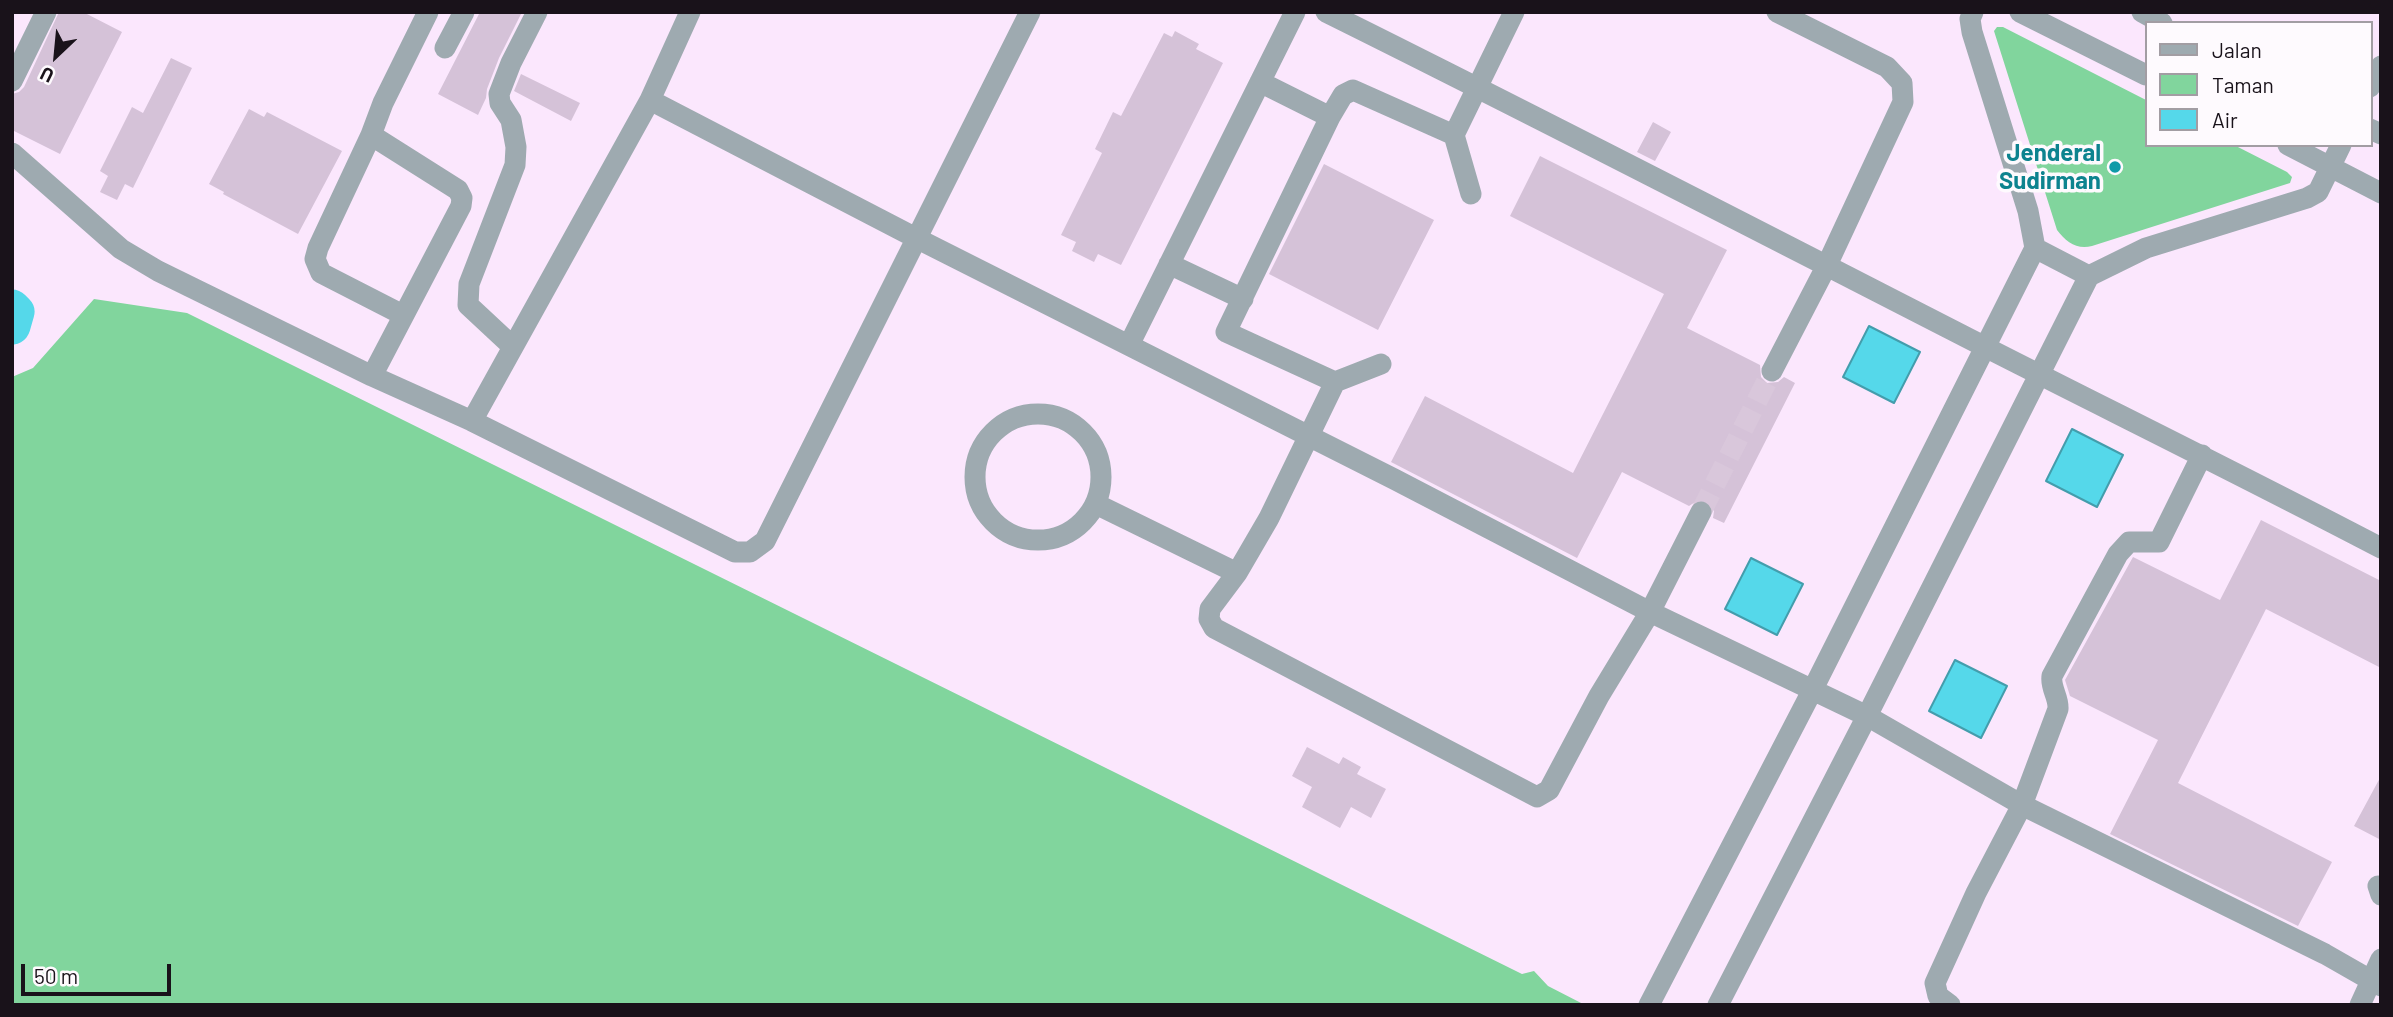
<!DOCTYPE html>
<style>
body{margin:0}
#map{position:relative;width:2393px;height:1017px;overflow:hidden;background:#fbe7fd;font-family:Barlow,sans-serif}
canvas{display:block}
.frame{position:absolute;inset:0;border:14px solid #19121a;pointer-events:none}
.legend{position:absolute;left:2145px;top:21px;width:228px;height:126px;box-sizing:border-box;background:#fefafe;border:2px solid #a29da3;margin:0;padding:9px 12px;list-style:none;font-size:21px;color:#19121a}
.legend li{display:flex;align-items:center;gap:14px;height:35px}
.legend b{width:35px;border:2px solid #a29da3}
.north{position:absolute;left:21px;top:21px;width:70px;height:70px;-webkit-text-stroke:5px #fefafe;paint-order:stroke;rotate:206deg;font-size:19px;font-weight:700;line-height:28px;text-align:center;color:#19121a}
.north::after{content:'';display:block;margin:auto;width:24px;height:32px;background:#19121a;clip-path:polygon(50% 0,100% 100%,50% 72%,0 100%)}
.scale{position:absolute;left:21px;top:964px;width:150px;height:32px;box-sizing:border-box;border:4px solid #19121a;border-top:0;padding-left:9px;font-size:21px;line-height:24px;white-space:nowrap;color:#19121a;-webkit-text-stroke:5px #fefafe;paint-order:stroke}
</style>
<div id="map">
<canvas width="2393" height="1017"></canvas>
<div class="frame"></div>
<ul class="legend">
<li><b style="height:9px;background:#9eaab0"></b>Jalan</li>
<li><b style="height:19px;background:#81d59d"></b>Taman</li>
<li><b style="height:19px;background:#55d8ea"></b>Air</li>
</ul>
<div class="north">U</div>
<div class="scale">50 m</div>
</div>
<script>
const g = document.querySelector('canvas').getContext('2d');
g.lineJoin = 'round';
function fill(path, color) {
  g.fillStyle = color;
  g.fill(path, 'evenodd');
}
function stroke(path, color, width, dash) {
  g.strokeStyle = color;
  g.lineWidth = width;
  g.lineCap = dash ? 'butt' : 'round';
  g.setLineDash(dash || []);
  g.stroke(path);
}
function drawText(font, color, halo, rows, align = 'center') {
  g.font = font + ' Barlow,sans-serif';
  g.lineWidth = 7;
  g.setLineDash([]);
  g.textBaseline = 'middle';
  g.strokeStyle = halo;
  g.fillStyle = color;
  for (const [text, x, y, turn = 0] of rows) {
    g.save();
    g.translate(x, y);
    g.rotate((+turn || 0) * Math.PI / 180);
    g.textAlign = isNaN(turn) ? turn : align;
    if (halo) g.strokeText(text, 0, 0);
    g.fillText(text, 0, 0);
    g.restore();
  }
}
fill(new Path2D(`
 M1997,27H2003L2146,100V145H2234L2287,172L2292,177L2290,183L2092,246C2077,250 2066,242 2057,230L1994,31Z
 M94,299L187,313L1522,974L1534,971L1548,986L1585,1005H12V377L33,368Z`), '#81d59d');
const water = new Path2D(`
 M1869,326L1920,352L1894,403L1843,377Z
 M2072,429L2123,455L2097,507L2046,481Z
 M1751,558L1803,584L1777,635L1725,609Z
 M1955,660L2007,686L1981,738L1929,711Z`);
fill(water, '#55d8ea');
stroke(water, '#439dac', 2);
stroke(new Path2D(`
 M12,308L16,312L12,326`), '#55d8ea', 37);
fill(new Path2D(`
 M59,12H83L122,32L60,154L12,130V94L19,92L24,87Z
 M480,12H522L499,58L487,89L486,98L478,115L438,94Z
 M1175,31L1199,44L1196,49L1223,63L1121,265L1098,254L1094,262L1072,251L1076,242L1061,235L1102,153L1095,149L1113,112L1121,116L1164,33L1172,37Z
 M171,58L192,68L133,188L125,184L117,200L100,192L108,176L100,171L132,107L143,113Z
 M521,74L580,103L571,121L514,91Z
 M249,109L264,117L267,112L342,151L298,234L223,194L224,192L209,184Z
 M1653,122L1671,132L1655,161L1637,152Z
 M1540,156L1727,250L1687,328L1760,365L1761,377L1767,383L1778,382L1784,377L1795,383L1724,523L1713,518L1714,511L1708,501L1700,499L1689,506L1622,472L1577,558L1391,462L1425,396L1573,473L1664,294L1510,216Z
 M1324,164L1434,220L1378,330L1269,274Z
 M2261,520L2381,581V668L2266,609L2178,783L2332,862L2298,926L2110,834L2158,740L2070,696L2065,680L2133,557L2220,600Z
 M1307,747L1339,764L1343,757L1361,767L1357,774L1386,789L1371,818L1351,807L1340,828L1302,807L1312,787L1292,776Z
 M2381,776V840L2354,826Z`), '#d5c2d8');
stroke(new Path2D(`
 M1701,512L1772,371`), '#d9c7db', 21, [21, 10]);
stroke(new Path2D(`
 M1326,12C1548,122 1768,236 1989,349C2119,415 2251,480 2381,548
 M1514,12L1454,135L1353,90L1343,95L1330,117L1226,332L1335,382L1269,518L1237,573L1210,609L1209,619L1214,628L1537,797L1549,790L1599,696L1650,612L1701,512
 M2020,12L2146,75
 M2142,12L2162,23
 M445,48L464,12
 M12,81L46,12
 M1260,82L1330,117
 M2370,87L2381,66
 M650,100L916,238L1394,479L1650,612L1867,716L2022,805L2325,954L2381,986
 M2370,129L2381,134
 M371,135L318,248L315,259L321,273L403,315
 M1454,135L1471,194
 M2288,145L2381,193
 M12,153L121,249L158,271L372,376L472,421L735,552H750L765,541L1030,12
 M2035,248L2089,276
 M1169,264L1243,299
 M1129,345L1295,12
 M512,346L468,305L469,284L515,165L516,147L511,120L500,103L499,94L511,63L537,12
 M1772,371L1827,265L1903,102L1902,83L1887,67L1777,12
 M372,376L461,206L462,198L458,190L371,135L383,103L428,12
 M1335,382L1381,364
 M975 477a63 63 0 1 1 126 0a63 63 0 1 1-126 0Z
 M472,421L650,100L690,12
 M1096,504L1237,573
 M2378,886L2381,895
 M1649,1005L1812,691L2035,248L2028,211L1972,32L1970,19L1973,12
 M1718,1005L1867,716L2089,276L2146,248L2307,198L2318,192L2341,145
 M1950,1005L1938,996L1935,983L1976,893L2022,805L2058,709C2059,697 2050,688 2052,676L2118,554L2129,542H2159L2202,455
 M2360,1005L2381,959`), '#9eaab0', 21);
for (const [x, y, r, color] of [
 [2115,167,7,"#0f9aa8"]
]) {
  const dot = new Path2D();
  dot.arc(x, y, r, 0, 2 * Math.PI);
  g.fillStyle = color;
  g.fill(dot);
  stroke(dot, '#fefafe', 2.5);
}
drawText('bold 24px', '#0d838f', '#fefafe', [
 ["Jenderal",2101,153],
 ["Sudirman",2101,181]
], 'right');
</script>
